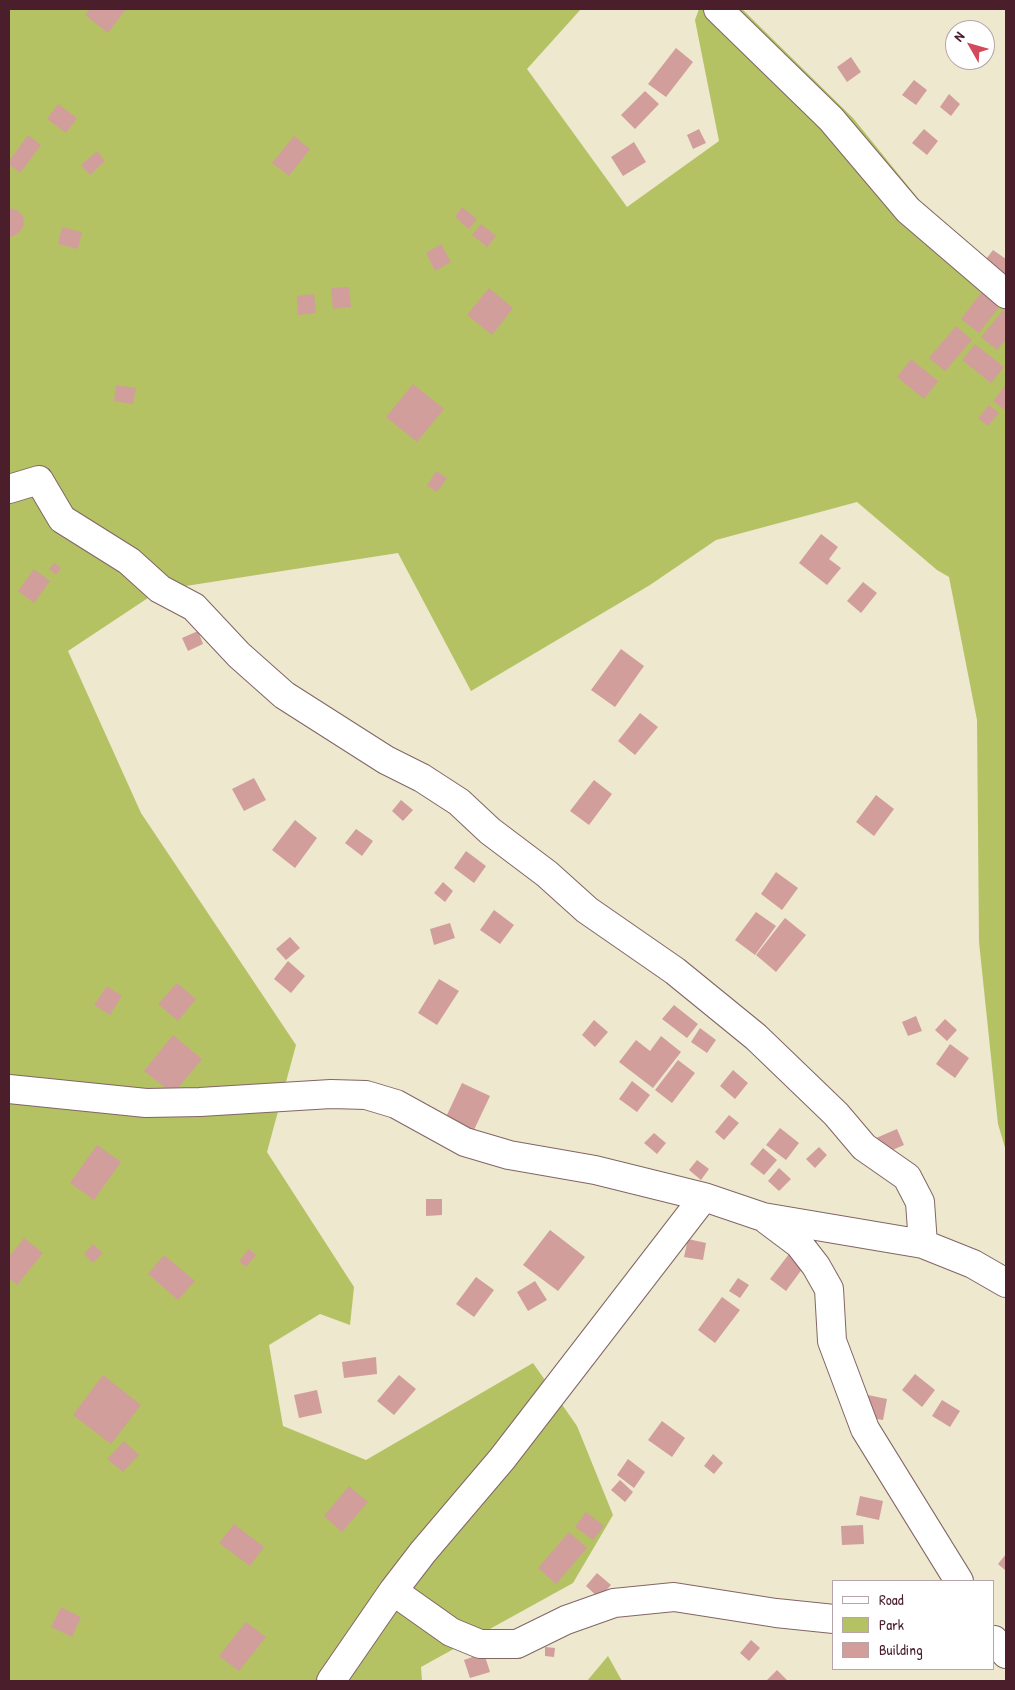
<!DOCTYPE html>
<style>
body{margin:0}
#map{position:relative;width:1015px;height:1690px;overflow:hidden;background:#ede8ce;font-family:"Patrick Hand",sans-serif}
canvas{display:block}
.frame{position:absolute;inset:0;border:10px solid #4a1f2b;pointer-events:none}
.legend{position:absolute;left:832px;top:1580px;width:162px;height:90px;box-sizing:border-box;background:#fff;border:1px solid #b7a5aa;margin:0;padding:6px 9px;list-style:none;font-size:15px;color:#4a1f2b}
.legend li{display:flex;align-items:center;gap:10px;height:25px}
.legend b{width:25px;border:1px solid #b7a5aa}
.north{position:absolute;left:945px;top:20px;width:50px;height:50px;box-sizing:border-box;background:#fff;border:1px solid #b7a5aa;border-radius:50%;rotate:308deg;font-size:14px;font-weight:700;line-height:20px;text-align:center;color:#4a1f2b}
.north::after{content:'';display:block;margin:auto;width:18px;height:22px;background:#d1495b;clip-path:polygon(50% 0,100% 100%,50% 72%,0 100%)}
</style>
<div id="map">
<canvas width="1015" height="1690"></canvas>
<div class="frame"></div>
<ul class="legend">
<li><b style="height:6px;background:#fff"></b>Road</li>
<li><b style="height:14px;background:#b5c264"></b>Park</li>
<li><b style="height:14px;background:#d19e9b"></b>Building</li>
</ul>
<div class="north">N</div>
</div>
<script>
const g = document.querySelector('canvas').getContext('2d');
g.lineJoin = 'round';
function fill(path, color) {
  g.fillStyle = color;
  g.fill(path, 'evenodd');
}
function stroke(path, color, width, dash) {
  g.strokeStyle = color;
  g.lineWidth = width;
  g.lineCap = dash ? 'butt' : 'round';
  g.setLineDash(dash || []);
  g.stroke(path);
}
fill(new Path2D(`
 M9,9H581L527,69L627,207L719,141L695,20L699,9H742L853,118L963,254L1006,287V1151L998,1124L979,942L977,720L949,577L937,570L857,502L716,540L650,585L471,691L398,553L160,590L68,651L141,813L296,1045L267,1152L354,1287L350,1325L320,1314L269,1345L283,1426L366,1460L533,1363L577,1426L613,1515L573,1583L421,1667L422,1681H9Z
 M608,1656L622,1681H587Z`), '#b5c264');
fill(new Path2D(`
 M90,9H126L108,33L85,15Z
 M676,48L693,62L666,97L648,84Z
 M851,57L861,72L847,82L837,67Z
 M914,80L927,90L916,105L902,95Z
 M645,91L659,104L635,129L621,115Z
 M949,94L960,104L951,116L940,107Z
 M58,104L77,118L66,133L47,119Z
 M699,129L706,143L693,149L687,135Z
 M924,129L938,141L927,155L912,143Z
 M28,135L41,145L20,173L9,164V161Z
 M294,136L310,149L289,176L272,163Z
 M634,142L646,162L623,176L611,157Z
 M97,151L105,161L90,175L81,165Z
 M462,207L477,219L469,229L455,217Z
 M9,208L17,210L23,216L24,225L19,233L11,237L9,236Z
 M481,224L496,236L487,247L472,235Z
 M62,227L82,232L78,249L58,244Z
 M441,244L451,262L435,271L426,253Z
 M993,250L1006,259V280L983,263Z
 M987,285L1005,299L979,333L961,319Z
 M349,287L351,307L333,309L331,288Z
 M489,288L513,308L492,335L467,315Z
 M314,294L316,313L298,315L297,296Z
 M1004,309L1006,310V339L997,350L981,337Z
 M956,326L972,340L945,371L929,358Z
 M975,344L1004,367L991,383L962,360Z
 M911,359L938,381L924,399L897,377Z
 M413,384L444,409L417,442L386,417Z
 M116,385L136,388L133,404L114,401Z
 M1005,386L1006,387V411L993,401Z
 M989,405L999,413L988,426L978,418Z
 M436,471L447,478L437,492L427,486Z
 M821,534L838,547L829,559L841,568L827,585L799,563Z
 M54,563L61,568L56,575L49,569Z
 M34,569L50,581L34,603L18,591Z
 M863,582L877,593L861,613L847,601Z
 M198,631L203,644L188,651L182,638Z
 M621,649L644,666L615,707L591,690Z
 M640,713L658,727L635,755L618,741Z
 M254,778L266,800L244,811L232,789Z
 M594,780L612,794L589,825L570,811Z
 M876,795L894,809L874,836L856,822Z
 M401,800L413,810L403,821L392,811Z
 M295,820L317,838L295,868L272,850Z
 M356,829L373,841L362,856L345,843Z
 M466,851L486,866L474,883L454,868Z
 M776,872L798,888L782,910L761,894Z
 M443,882L453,891L445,902L434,893Z
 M494,910L514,925L500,944L480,930Z
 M756,912L776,926L755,955L735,940Z
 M785,918L806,935L776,972L756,955Z
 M450,923L455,938L434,945L430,929Z
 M290,937L300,948L286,960L276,949Z
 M288,961L305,976L291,993L274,979Z
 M439,979L459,991L437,1025L418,1013Z
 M177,983L196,999L178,1021L158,1004Z
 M107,986L122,996L110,1015L94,1005Z
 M674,1005L698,1024L687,1038L662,1019Z
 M916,1016L922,1031L908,1036L902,1022Z
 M945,1019L957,1030L947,1041L935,1030Z
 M594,1020L608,1032L595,1047L582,1035Z
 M700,1028L716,1040L707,1053L691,1042Z
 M173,1035L202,1059L173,1094L144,1071Z
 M661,1036L681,1052L653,1088L619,1062L636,1040L650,1051Z
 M950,1044L969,1058L955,1078L936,1064Z
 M678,1060L695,1073L672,1103L655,1090Z
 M733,1070L748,1083L735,1099L720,1086Z
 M632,1081L650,1095L637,1112L619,1099Z
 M462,1083L490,1096L473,1132L445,1119Z
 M729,1115L739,1123L724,1140L715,1132Z
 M780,1128L799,1143L786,1160L766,1145Z
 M897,1129L904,1145L883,1154L876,1138Z
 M654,1133L666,1143L657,1154L644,1143Z
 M97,1145L121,1162L94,1200L70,1183Z
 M819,1147L827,1155L815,1168L806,1159Z
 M763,1148L777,1160L764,1175L750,1164Z
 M697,1160L709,1169L701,1180L689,1170Z
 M779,1168L791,1179L779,1191L768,1181Z
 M426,1199H442V1215L426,1216Z
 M550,1230L585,1257L558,1291L523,1265Z
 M24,1238L43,1253L17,1285L9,1278V1257Z
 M688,1239L706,1243L703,1260L684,1257Z
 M93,1244L103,1253L93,1263L84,1254Z
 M249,1249L256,1255L246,1267L239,1261Z
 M792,1250L808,1261L786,1291L770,1279Z
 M164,1255L195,1281L178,1300L148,1274Z
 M476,1277L494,1290L474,1317L456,1304Z
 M738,1278L749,1285L740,1298L729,1291Z
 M535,1281L547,1300L528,1311L517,1292Z
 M722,1297L740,1310L715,1343L698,1330Z
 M376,1357L377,1374L344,1378L342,1362Z
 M915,1374L935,1390L922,1407L902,1390Z
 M103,1375L141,1405L111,1444L73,1415Z
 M399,1375L416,1389L394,1415L377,1401Z
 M317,1390L322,1413L299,1418L294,1395Z
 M868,1395L887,1399L883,1420L864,1417Z
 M942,1400L960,1411L950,1427L932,1416Z
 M662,1421L685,1438L672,1457L648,1440Z
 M124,1441L139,1455L123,1472L107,1459Z
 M713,1454L723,1463L714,1474L704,1466Z
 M628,1459L645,1472L634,1488L617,1475Z
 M620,1480L633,1492L625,1502L611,1490Z
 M349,1486L368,1502L342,1532L324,1516Z
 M860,1496L883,1501L879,1520L856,1515Z
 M586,1512L604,1526L593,1540L575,1527Z
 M234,1524L264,1547L250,1566L219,1543Z
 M863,1525L864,1544L842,1545L841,1526Z
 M569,1532L587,1548L556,1584L538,1568Z
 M1006,1554V1571L998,1564Z
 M597,1573L611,1585L599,1598L586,1586Z
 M61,1607L81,1617L72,1637L51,1627Z
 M246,1622L266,1637L239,1671L219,1656Z
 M751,1640L760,1648L749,1661L740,1653Z
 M545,1647L555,1648L554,1657L545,1656Z
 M484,1653L490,1672L470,1678L464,1660Z
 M777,1670L788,1681H766Z`), '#d19e9b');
const minor = new Path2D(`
 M718,9L831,119L908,210L1006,294
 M9,489L39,480L62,519L129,561L160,589L194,607L239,655L284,695L386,760L422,778L459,802L490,831L547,874L587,910L675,971L756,1037L836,1114L864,1147L907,1177L920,1202L923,1244
 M9,1089L146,1103L200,1102L331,1094L366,1095L396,1104L465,1142L509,1155L595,1170L704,1197L763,1217L923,1244L973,1264L1006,1283
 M767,1220L799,1244L816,1266L829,1289L832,1341L865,1429L959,1581
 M393,1591L451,1632L480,1644H517L566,1620L614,1603L674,1597L776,1613L834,1619
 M994,1640L1006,1654
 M331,1681L393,1591L423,1552L502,1459L704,1197`);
stroke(minor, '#836564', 30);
stroke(minor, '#fff', 28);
</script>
